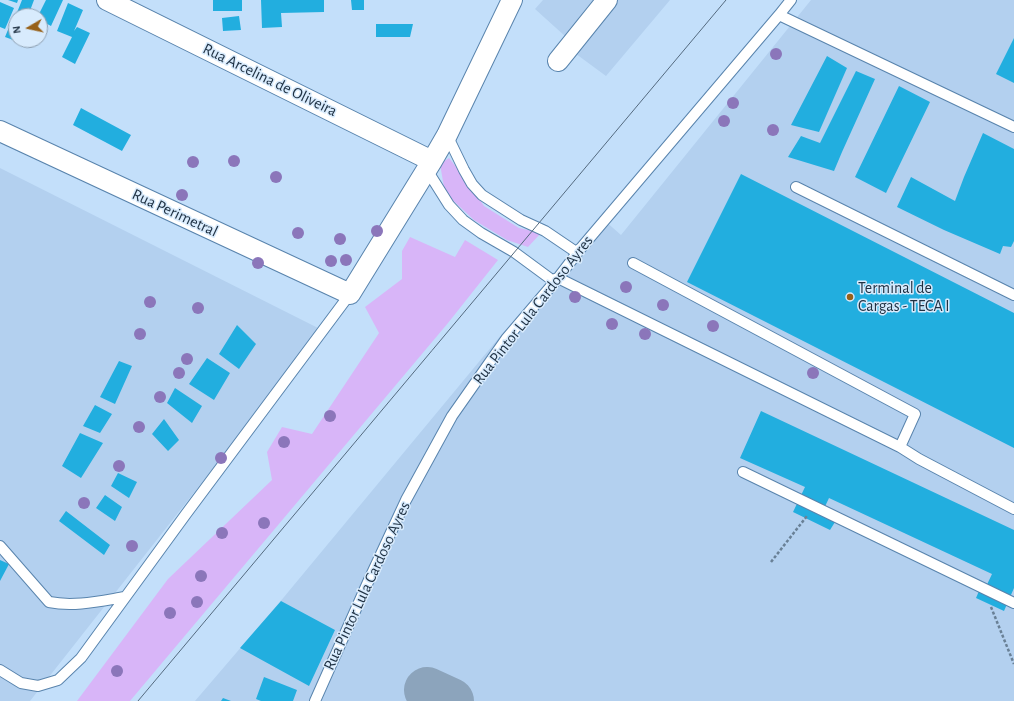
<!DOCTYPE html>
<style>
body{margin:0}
#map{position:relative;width:1014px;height:701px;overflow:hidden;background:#c3dffa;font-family:"Alegreya Sans",sans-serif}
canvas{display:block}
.north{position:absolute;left:8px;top:8px;width:40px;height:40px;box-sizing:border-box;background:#d8ebfd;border:1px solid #8ea0b2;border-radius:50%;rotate:261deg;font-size:11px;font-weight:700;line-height:16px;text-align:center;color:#1e3042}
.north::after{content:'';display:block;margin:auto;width:14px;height:18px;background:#976119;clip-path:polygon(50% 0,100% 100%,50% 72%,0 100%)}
</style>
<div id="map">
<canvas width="1014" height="701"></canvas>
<div class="north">N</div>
</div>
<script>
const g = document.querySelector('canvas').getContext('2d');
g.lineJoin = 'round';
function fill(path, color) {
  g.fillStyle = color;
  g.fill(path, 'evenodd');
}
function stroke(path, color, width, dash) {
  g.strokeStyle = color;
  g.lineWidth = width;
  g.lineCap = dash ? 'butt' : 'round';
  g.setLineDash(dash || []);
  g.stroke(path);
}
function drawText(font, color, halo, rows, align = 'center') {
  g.font = font + ' "Alegreya Sans",sans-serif';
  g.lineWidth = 3;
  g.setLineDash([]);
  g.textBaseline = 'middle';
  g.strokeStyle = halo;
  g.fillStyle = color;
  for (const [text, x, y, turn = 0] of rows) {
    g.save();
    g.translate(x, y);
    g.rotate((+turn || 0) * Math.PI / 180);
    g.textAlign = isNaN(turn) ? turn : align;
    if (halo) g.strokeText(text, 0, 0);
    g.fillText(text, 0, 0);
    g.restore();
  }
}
fill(new Path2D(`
 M543,0H597L566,37L535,9Z
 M612,0H670L606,76L572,51Z
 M811,0H1014V701H195L284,597L502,334L536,298L604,220L621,235Z
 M0,168L322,330L30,701H0Z`), '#b3d0ef');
fill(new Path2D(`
 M449,158L465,178L484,206L519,228L541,233L528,247L507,240L474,220L445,193L440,164Z
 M410,237L455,257L465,240L498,260L448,323L130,701H77L168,579L272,480L267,452L282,427L312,434L379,333L365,307L402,279V251Z`), '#d8b5f8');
stroke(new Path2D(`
 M427,690L451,701`), '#8ca4bc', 46);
fill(new Path2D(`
 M8,0H18L17,3Z
 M22,0H34L28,16H19L16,15Z
 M46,0H63L51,26L40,20V16H38Z
 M213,0H242V11H213Z
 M261,0H324V12L281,13L282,27L262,28Z
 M351,0H364V10H352Z
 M0,2L14,8L5,29L0,27Z
 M68,3L83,10L74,31L77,27L90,33L75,64L62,57L72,37L57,31Z
 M239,16L241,30L223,31L222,18Z
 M12,20L16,22V41L5,37Z
 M376,24H413L410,37H376Z
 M1014,38V83L996,74Z
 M827,56L847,68L819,132L791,125Z
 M856,71L875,79L842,152L834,171L788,157L801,136L820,143Z
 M899,86L930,102L886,193L855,177Z
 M81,108L131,135L122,151L73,125Z
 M983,133L1014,149V241L1011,247L1003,246L1000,254L944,230L897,207L911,177L955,201L964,177Z
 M741,174L1014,313V448L687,282Z
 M237,325L256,344L239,369L219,354Z
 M207,358L230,373L214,400L189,384Z
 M119,361L132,366L115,404L100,397Z
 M175,388L202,406L192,423L167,403Z
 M95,405L112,414L100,433L83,426Z
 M761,411L1014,530V588L1004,611L976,598L979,591L983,593L992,574L829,498L821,515L835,522L830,530L793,512L805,487L740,458Z
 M164,419L179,440L168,451L152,434Z
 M80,433L103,443L81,478L62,466Z
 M118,473L137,482L129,498L111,486Z
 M105,495L122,507L115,521L96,508Z
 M66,511L110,545L104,555L59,521Z
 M0,560L9,564L0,581Z
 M281,601L335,630L309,686L240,648Z
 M264,677L297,690L293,701H261L256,699Z
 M223,698L231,701H221Z`), '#22aedf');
const service = new Path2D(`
 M779,15L1014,127
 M447,135L464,170L472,184L482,195L521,220L545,231L576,252L581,248
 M427,170L449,205L463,220L481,233L514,252L552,280L558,278L900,447L919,459L1014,509
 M796,187L1014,295
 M633,263L915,414L900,447
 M743,472L1014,603
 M0,546L49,602C74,607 100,601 125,597
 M0,670L21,683L38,686L58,680L81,658L186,514L350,294
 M315,701L368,582L406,500L452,416L506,339L558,278L581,248L779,15L791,0`);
const minor = new Path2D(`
 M107,0L432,161
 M558,61L607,0
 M0,131L350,294L432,161L447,135L512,0`);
stroke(service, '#5984ad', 12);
stroke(minor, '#5984ad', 22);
stroke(new Path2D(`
 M771,562L807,516
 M991,607L1014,664`), '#698096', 2.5, [3, 2]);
stroke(service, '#fff', 10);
stroke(minor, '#fff', 20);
stroke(new Path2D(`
 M138,701L726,0`), '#546a7f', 1);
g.fillStyle = '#8b76ba';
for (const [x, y] of [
 [776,54],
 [733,103],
 [724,121],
 [773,130],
 [234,161],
 [193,162],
 [276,177],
 [182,195],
 [377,231],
 [298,233],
 [340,239],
 [346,260],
 [331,261],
 [258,263],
 [626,287],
 [575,297],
 [150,302],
 [663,305],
 [198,308],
 [612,324],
 [713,326],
 [140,334],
 [645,334],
 [187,359],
 [179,373],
 [813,373],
 [160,397],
 [330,416],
 [139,427],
 [284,442],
 [221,458],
 [119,466],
 [84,503],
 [264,523],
 [222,533],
 [132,546],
 [201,576],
 [197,602],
 [170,613],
 [117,671]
]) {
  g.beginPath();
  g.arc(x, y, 6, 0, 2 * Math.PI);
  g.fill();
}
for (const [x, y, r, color] of [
 [850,297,4,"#976119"]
]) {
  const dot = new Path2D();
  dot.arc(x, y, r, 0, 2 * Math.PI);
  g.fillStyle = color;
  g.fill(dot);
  stroke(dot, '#d8ebfd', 1.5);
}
drawText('16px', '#1e3042', '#d8ebfd', [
 ["Rua Arcelina de Oliveira",270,80,26],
 ["Rua Perimetral",175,213,25],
 ["Rua Pintor Lula Cardoso Ayres",533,310,-52],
 ["Rua Pintor Lula Cardoso Ayres",367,586,-65]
]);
drawText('16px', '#1e3042', '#d8ebfd', [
 ["Terminal de",858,288],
 ["Cargas - TECA I",858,306]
], 'left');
</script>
